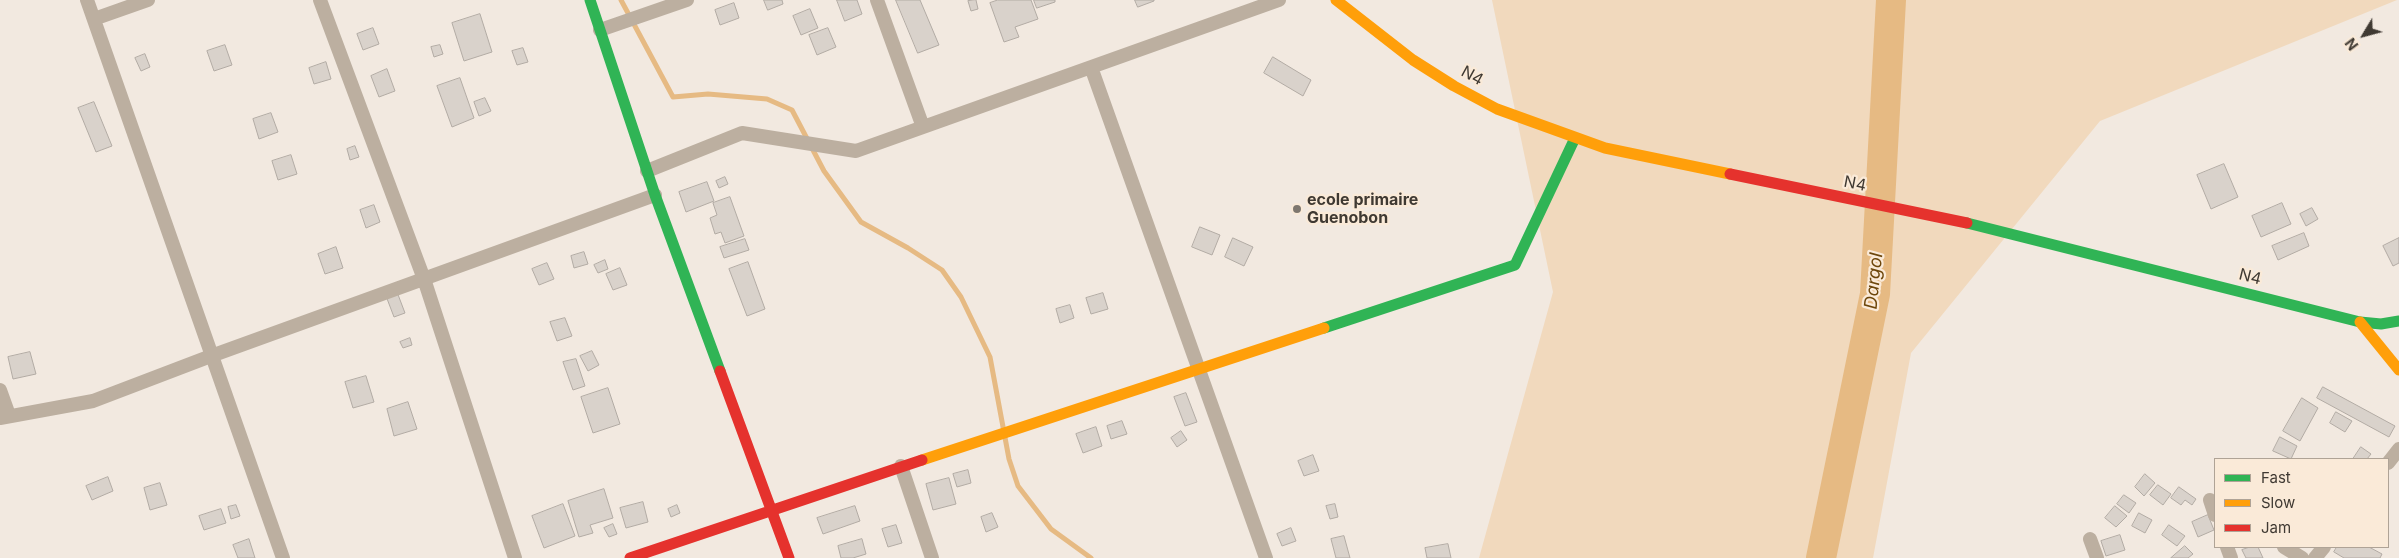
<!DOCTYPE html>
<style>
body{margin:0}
#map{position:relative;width:2399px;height:558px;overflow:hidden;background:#f2e9e0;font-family:Inter,sans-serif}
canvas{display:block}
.legend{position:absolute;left:2214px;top:458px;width:175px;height:90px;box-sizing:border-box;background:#faead8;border:1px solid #afa396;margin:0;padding:6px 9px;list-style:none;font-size:15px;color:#3f3932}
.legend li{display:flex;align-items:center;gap:10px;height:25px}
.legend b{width:25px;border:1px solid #afa396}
.north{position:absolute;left:2339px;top:10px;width:50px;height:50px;-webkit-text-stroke:4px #faead8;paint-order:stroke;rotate:233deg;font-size:14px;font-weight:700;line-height:20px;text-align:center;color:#3f3932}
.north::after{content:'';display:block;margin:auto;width:18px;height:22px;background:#3f3932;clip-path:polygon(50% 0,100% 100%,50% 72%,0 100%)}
</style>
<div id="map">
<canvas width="2399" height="558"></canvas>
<ul class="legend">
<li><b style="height:6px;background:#30b455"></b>Fast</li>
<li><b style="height:6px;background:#ff9f0a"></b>Slow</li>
<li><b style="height:6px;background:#e5322d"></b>Jam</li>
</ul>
<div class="north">N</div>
</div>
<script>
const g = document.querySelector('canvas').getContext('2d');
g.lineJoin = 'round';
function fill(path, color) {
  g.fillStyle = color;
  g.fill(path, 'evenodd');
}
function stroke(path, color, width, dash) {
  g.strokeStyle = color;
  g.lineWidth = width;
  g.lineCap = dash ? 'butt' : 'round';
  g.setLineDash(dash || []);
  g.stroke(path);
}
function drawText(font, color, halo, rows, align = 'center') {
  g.font = font + ' Inter,sans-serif';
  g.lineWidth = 4.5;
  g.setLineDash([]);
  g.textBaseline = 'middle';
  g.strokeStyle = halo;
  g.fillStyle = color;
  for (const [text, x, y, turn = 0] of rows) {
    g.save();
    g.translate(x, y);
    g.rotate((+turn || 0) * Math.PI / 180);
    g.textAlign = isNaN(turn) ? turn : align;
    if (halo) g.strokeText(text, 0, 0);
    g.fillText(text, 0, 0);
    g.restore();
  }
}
fill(new Path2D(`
 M1492,0H2397L2100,121L1911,353L1873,558H1479L1553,292Z`), '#f1d9bd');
stroke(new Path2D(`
 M621,0L673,97L708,94L767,99L792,110L824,171L861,222L908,248L942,270L961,297L990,357L1009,459L1018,486L1051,529L1091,558`), '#e6ba83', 5);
stroke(new Path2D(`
 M1821,558L1875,294L1891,0`), '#e6ba83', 30);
const building = new Path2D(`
 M764,0H782L783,4L768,10Z
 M837,0H857L862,14L845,21Z
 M896,0H920L939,45L918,53Z
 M976,0L978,9L971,11L968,1Z
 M998,0H1031L1038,19L1015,27L1019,37L1004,42L990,3Z
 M1034,0H1055V2L1037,8Z
 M1135,0H1154V1L1138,7Z
 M734,3L739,18L720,25L715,10Z
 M810,9L818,28L801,35L793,16Z
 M480,14L492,52L464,61L452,23Z
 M373,28L379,44L363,50L357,34Z
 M828,28L836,47L817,55L809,35Z
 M225,45L232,65L214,71L207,51Z
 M440,45L443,54L434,57L431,47Z
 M523,48L528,62L517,65L512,51Z
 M145,54L150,67L141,71L135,58Z
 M1273,57L1311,80L1303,96L1264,73Z
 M326,62L331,79L314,84L309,68Z
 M387,69L395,91L379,97L371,76Z
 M460,78L474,118L452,127L437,86Z
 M485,98L491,111L479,116L474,102Z
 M94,102L112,146L96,152L78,108Z
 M271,113L278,132L259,139L253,119Z
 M355,146L359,157L350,160L347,149Z
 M291,155L297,174L278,180L272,161Z
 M2224,164L2238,197L2211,209L2197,175Z
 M725,177L728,184L719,188L716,181Z
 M707,182L714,201L686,212L679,192Z
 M730,197L744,236L725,243L721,232L715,234L710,218L717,215L713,203Z
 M2282,203L2291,224L2261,237L2252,216Z
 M374,205L380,222L366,228L360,210Z
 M2312,208L2318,219L2306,226L2300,214Z
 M1200,227L1220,235L1212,255L1192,247Z
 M2304,233L2309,246L2278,260L2272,246Z
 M1233,238L1253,247L1244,266L1225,257Z
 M2399,238V263L2393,266L2383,246Z
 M745,239L749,250L724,258L720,247Z
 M336,247L343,268L325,274L318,254Z
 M584,252L588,264L574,268L571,256Z
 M605,260L608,269L598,273L594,265Z
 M748,262L765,309L747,316L729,269Z
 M547,263L554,279L539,285L532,269Z
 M620,268L627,285L613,290L606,274Z
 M397,292L405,313L394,317L386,296Z
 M1103,293L1108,309L1091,314L1086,298Z
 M1070,305L1074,318L1060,323L1056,309Z
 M565,318L572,336L557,341L550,322Z
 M410,338L412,345L403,348L400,342Z
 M592,351L599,365L588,371L580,356Z
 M30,352L36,374L13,379L8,357Z
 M576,359L585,386L573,390L563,362Z
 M366,376L374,402L353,408L345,382Z
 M2323,387L2395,426L2389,437L2317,398Z
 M608,388L620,424L593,433L581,397Z
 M1186,393L1197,422L1185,426L1174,397Z
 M2302,398L2318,408L2300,441L2283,431Z
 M408,402L417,429L394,436L387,409Z
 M2336,412L2352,421L2345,432L2330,423Z
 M1122,421L1127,434L1111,439L1107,426Z
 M1096,427L1102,446L1083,453L1076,434Z
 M1181,431L1187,440L1177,447L1171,438Z
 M2280,437L2297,446L2291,459L2273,451Z
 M2361,447L2371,454L2367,459H2353Z
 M1313,455L1319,471L1304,476L1298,461Z
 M968,470L971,483L957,487L953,474Z
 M2145,474L2155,483L2144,496L2135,487Z
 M108,477L113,491L92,500L86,486Z
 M949,478L956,504L933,510L926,484Z
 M160,483L167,505L150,510L144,488Z
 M2158,485L2171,494L2163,505L2150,495Z
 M2179,487L2196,499L2192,505L2185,500L2181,505L2171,498Z
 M604,489L613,518L590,525L593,533L579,537L568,501Z
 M2124,495L2136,503L2129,513L2117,504Z
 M643,502L648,522L626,528L620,508Z
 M563,504L575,536L544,548L532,516Z
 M1335,504L1338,517L1330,519L1326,506Z
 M236,505L240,516L231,519L228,507Z
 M677,505L680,513L671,517L668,509Z
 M855,506L860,521L823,534L817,518Z
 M2115,506L2127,516L2116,527L2105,518Z
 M221,509L226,523L204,530L199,516Z
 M992,513L998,527L986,532L981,517Z
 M2139,513L2152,520L2145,533L2132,526Z
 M2208,515L2214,530L2198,537L2192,522Z
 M613,524L617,534L609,537L604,528Z
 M896,525L902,543L888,547L882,529Z
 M2169,525L2185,536L2177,546L2162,535Z
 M1291,528L1296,541L1282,546L1277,534Z
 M2120,535L2125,550L2106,556L2101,541Z
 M1344,536L1350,558H1336L1331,539Z
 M249,539L255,558H238L233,545Z
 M862,539L866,554L853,558H841L838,546Z
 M1448,544L1451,558H1427L1425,548Z
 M2185,546L2193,554L2188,558H2171Z
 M2250,547H2258L2263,558H2246L2242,550Z
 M2337,547H2369L2382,554L2380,558H2344L2334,552Z`);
fill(building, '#d9d2cb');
stroke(building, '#b2aba4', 1);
stroke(new Path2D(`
 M87,0L283,558
 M320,0L424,279L515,558
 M877,0L923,127
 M94,19L148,0
 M600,30L687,0
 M1091,67L1266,558
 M647,171L742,133L856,151L1279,0
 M0,390L9,415
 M0,418L93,401L211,356L655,195
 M2388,463L2399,449
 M901,466L932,558
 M2210,500L2215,515
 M2090,539L2097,558
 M2227,547L2231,558
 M2284,547L2302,558
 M2315,558L2324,547`), '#bcafa0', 14);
stroke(new Path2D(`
 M590,0L655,195L720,371
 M1967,223L2360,322L2381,324L2399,321
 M1324,328L1515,265L1575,138`), '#30b455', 11);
stroke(new Path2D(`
 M1336,0L1413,60L1454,86L1497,109L1605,148L1730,174
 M2360,322L2399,370
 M922,460L1324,328`), '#ff9f0a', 11);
stroke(new Path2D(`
 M1730,174L1967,223
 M720,371L789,558
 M630,558L922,460`), '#e5322d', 11);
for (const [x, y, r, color] of [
 [1297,209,5,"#7e776f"]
]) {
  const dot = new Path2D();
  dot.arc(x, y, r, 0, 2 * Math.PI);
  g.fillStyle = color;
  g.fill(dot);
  stroke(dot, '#faead8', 2);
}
drawText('16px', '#3f3932', '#faead8', [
 ["N4",1472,76,29],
 ["N4",1855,184,11],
 ["N4",2250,277,14]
]);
drawText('bold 16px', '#3f3932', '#faead8', [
 ["ecole primaire",1307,200],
 ["Guenobon",1307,218]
], 'left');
drawText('italic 18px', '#6d460a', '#faead8', [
 ["Dargol",1874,281,-84]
]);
</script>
